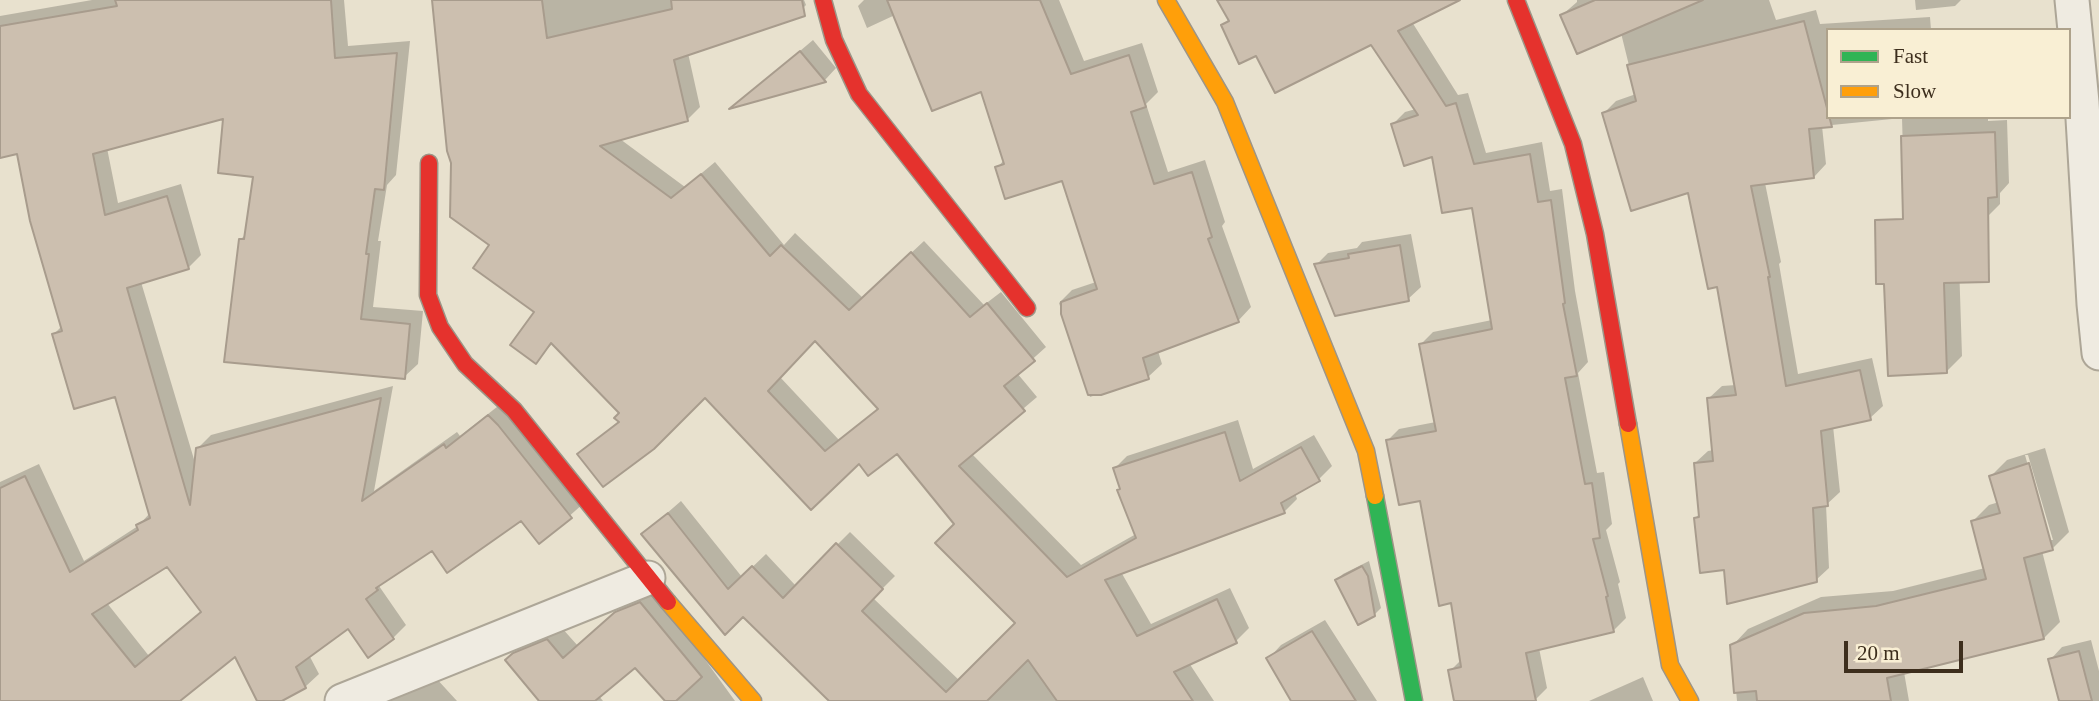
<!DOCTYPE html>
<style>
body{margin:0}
#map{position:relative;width:2099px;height:701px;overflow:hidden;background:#e8e1ce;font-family:"Times New Roman",serif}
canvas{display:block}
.legend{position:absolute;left:1826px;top:28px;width:245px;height:91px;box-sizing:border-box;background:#f9efd4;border:2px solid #aea28b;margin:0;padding:9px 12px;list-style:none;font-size:21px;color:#3d2e1d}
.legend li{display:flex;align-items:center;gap:14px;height:35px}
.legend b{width:35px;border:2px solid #aea28b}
.scale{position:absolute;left:1844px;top:641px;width:119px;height:32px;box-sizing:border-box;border:4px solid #3d2e1d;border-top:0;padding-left:9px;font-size:21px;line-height:24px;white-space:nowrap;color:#3d2e1d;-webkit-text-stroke:5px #f9efd4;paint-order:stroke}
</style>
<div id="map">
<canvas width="2099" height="701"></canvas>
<ul class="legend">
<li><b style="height:9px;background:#30b455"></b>Fast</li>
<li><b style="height:9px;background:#ff9f0a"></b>Slow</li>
</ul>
<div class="scale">20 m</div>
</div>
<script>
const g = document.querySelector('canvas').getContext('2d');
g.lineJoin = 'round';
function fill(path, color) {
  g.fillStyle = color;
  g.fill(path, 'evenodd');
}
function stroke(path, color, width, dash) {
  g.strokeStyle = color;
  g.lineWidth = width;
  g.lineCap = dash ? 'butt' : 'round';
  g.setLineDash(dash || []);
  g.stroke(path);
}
fill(new Path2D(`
 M92,0H344L348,46L410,41L396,175L387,185L378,241H381L373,307L423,311L418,364L404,377L241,239L247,233L255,175L225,117L107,148L118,203L181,184L201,255L188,268L141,282L196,466L197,449L211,435L393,386L374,491L457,432L460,436L502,403L584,503L540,542L521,519L432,548L379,586L406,625L393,638L349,627L309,655L319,674L305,687L278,701H259L236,654L180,699L182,701H0V482L39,464L84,561L138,526L150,513L116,395L54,334L62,326L18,152L0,156V16ZM167,564L203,611L149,656L107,603Z
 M434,0H804L806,5L793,18L688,53L700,107L687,120L620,139L685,187L715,162L784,245L795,233L863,298L924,241L984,305L1001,292L1046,347L1017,373L1037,397L971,453L1081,565L1136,534L1115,468L1127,456L1238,420L1253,469L1314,435L1332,466L1319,479L1295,493L1297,499L1284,512L1121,572L1151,624L1230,588L1249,628L1236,641L1189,663L1214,701H830L743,615L643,534L681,501L742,577L766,554L796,586L850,532L895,576L873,598L960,681L1018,623L956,524L897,451L859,461L811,508L705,396L579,454L620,420L622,413L553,343L536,361L537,312L492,245L453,163ZM816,339L879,408L839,440L780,377Z
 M864,0H1059L1084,61L1142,43L1158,92L1146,104L1168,172L1205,160L1225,222L1222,226L1251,307L1238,321L1158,351L1162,364L1148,377L1090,397L1059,303L1072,290L1096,282L1064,179L997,168L1004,160L982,89L895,15L867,28L858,6Z
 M1219,0H1448L1412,22L1458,95L1468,93L1486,153L1542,142L1550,191L1562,189L1575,291L1588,362L1578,373L1597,473L1604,472L1612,524L1606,530L1620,582L1618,584L1626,618L1614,630L1539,648L1547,688L1535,700L1456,701L1450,671L1462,659L1453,601L1422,499L1387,441L1399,429L1436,422L1421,344L1433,332L1492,320L1473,205L1433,155L1393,124L1405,112L1416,109L1372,43L1257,53L1223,26L1230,18Z
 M1577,0H1769L1776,20L1816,10L1820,24L1930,17L1931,30H1828V117H1988V121L2007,120L2009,183L2000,193V204L1987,217L1905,224L1902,118L1822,126L1826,164L1814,177L1765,183L1781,262L1779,264L1798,374L1872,358L1883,406L1870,418L1833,426L1840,492L1826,505L1829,568L1816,580L1725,568L1695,518L1701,513L1695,463L1708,451L1714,450L1709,398L1722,386L1736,385L1719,285L1690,191L1604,113L1616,101L1636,94L1621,33L1562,15L1577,2Z
 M1915,0H1961L1955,6L1916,10Z
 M813,40L836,68L825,80L735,106Z
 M1411,234L1421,287L1408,299L1316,265L1328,253L1357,248L1362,242Z
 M1959,263L1962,356L1947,371L1886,282Z
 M2045,448L2069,532L2053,548L2042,551L2060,622L2044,638L1904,672L1909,701H1737L1732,646L1748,629L1821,597L1893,591L1985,568L1973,521L1989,505L1999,502L1991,476L2007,460ZM2025,455H2028L2053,540H2049Z
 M1369,561L1381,608L1374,615L1337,580L1343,574Z
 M654,589L735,701H667L636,665L599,696L603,701H541L507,660L521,646L561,627L578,646L631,599Z
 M1325,620L1377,701H1293L1269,658L1281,645Z
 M2091,640L2099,671V701H2060L2050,660L2062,647Z
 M435,677L457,701H372Z
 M1643,677L1653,701H1589Z`), '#0003');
const building = new Path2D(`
 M115,0H331L335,58L397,53L384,190L375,189L366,254H369L361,319L410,324L405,379L224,362L239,239H244L253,177L218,173L223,119L93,154L105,215L167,196L189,269L127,288L190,505L196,448L381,398L362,501L444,444L446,448L488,415L498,425L572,518L539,544L521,521L447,573L432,551L376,588L378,590L366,599L394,639L368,658L348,629L296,667L306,688L282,701H257L235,657L180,701H0V488L25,476L70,572L138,530L136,525L150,518L115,397L74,409L52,334L62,331L30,221L17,154L0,158V26L117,6ZM167,567L201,612L135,667L92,614Z
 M432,0H542L547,38L672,9L671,0H802L805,16L674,60L688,121L600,146L671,198L701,174L770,256L781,245L849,310L911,252L970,317L987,303L1035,361L1004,386L1025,411L959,466L1067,577L1136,538L1117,490L1120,489L1113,468L1225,432L1240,481L1301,447L1320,481L1281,503L1285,513L1105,580L1137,636L1217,599L1237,643L1174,672L1193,701H1057L1028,660L987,701H829L743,617L725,635L641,534L668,513L728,589L752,566L783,598L836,543L883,589L862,611L946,692L1015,623L935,543L954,524L897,454L868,476L859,464L811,510L705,398L654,449L603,487L577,454L619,422L614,418L619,413L551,343L536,364L510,345L534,312L473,268L489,245L450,217L451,163L447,151ZM815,341L878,409L825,451L768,391Z
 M887,0H1040L1071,74L1129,55L1146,107L1131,112L1154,184L1192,172L1212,237L1208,239L1239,322L1143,358L1149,379L1101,395H1088L1061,314V302L1097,289L1062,181L1005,199L995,167L1004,164L981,92L932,111Z
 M1217,0H1460L1398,31L1446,106L1456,103L1474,164L1530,154L1538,202L1551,200L1565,303L1563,304L1577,376L1565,378L1585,484L1592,483L1600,538L1593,539L1608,596L1606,597L1614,632L1526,653L1536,701H1454L1448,670L1461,667L1451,603L1439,606L1420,501L1399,505L1386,440L1436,431L1419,344L1492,329L1472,208L1442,213L1432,157L1404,166L1391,124L1418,115L1371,45L1275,93L1256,56L1239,64L1221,25L1229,21Z
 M1595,0H1703L1577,54L1560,15Z
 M1804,21L1832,127L1809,129L1814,178L1751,186L1770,277H1768L1786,386L1860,370L1871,420L1821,431L1828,506L1813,508L1817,582L1727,604L1724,570L1700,573L1694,518L1699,517L1694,463L1713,461L1707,398L1736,395L1717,287L1708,289L1688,193L1631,211L1602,113L1636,101L1627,65Z
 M800,51L826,82L729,109Z
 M1995,132L1997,197L1988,198L1989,282L1944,283L1947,373L1888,376L1884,284H1876L1875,220L1903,219L1901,136Z
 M1400,245L1409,301L1335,316L1314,264L1349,258L1348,254Z
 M2029,463L2053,550L2024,558L2044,639L1887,678L1891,701H1757L1756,691L1734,693L1730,645L1804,613L1876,606L1986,579L1971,521L2000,513L1989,476Z
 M1362,566L1368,576L1375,616L1358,625L1335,580Z
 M640,602L702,677L676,701H665L635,668L595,701H539L505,660L513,653L547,639L563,658L615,612Z
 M1312,631L1356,701H1291L1266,658Z
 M2079,651L2092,701H2059L2048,659Z`);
fill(building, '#ccbfaf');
stroke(building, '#a89c8d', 2);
const street = new Path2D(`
 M2072,0L2082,102L2094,304L2099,353
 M342,701L648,578`);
const fast = new Path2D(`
 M1375,496L1414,701`);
const slow = new Path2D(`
 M1166,0L1225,102L1366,451L1375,496
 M1628,424L1670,665L1690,701
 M668,602L753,701`);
const jam = new Path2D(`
 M823,0L834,40L859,94L1027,308
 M1516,0L1573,144L1595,234L1628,424
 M429,163L428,295L440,327L465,364L514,410L668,602`);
stroke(street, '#ada697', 37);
stroke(fast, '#9d9587', 19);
stroke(slow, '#9d9587', 19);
stroke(jam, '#9d9587', 19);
stroke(street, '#efebe1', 33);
stroke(fast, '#30b455', 16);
stroke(slow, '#ff9f0a', 16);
stroke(jam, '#e5322d', 16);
</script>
